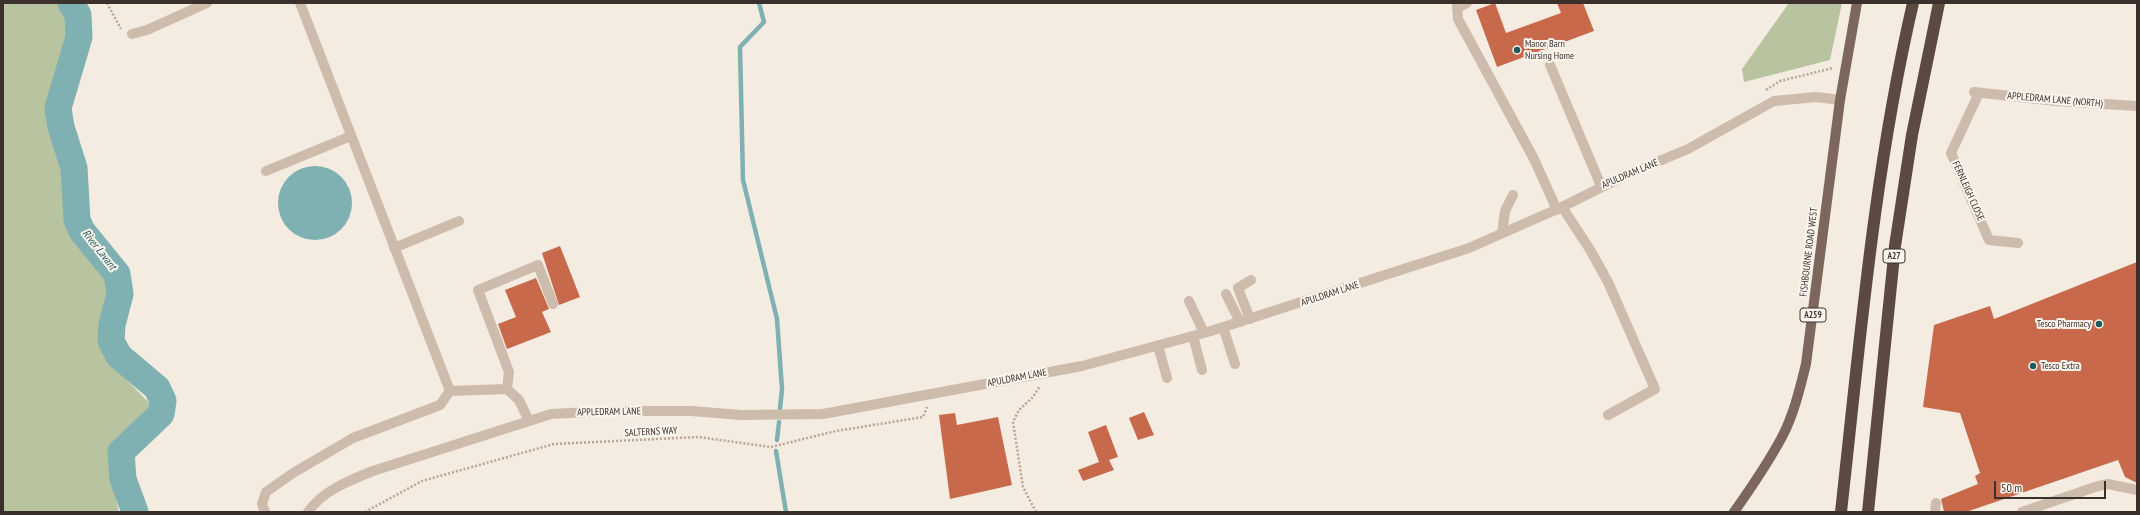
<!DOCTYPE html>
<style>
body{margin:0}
#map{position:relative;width:2140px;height:515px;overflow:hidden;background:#f4ebe1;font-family:"PT Sans Narrow",sans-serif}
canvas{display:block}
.frame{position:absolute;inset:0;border:4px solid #3b302b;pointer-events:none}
.scale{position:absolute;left:1994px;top:481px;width:112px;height:18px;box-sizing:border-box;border:2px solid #3b302b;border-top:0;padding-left:5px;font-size:12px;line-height:14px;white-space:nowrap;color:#3b302b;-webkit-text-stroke:3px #fbf5ee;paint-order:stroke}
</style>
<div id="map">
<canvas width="2140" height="515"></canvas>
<div class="frame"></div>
<div class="scale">50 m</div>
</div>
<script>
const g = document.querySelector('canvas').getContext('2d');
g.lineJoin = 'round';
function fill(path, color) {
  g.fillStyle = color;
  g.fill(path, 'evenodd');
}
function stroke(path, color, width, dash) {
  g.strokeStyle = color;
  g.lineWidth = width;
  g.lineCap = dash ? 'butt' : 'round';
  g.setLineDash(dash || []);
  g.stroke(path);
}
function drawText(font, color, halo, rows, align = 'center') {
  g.font = font + ' "PT Sans Narrow",sans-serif';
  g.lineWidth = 4;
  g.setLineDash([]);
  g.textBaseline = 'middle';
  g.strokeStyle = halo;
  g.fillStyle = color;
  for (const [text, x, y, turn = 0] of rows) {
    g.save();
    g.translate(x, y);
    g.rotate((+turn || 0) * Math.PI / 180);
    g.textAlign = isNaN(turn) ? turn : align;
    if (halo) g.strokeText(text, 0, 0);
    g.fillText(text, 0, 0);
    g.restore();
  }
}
fill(new Path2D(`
 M3,3H65L74,25L66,54L50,96L56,137L70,182L81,240L113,274L117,293L102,337L103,355L150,404C144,416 136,418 129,427C114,451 112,486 119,512H3Z
 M1789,3H1842L1830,60L1744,82L1742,69Z`), '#b8c4a0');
fill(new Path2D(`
 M278 203a37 37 0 1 1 74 0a37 37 0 1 1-74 0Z`), '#7fb0b2');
stroke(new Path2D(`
 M759,3L764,22L740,47L743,180L777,319L782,389L780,409
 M777,440L779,422
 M776,451L786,512`), '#7fb0b2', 4.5);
stroke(new Path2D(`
 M71,3L78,15L79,37L58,108L61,127L74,168L77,220L82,231L117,274L120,294L112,325L111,341L119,356L157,388L163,401L161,414L121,452L123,479L135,512`), '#7fb0b2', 27);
fill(new Path2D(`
 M1495,3L1506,33L1561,13L1557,3H1583L1594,31L1497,67L1476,10Z
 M560,246L580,297L559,305L542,253Z
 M2137,262V483L2125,477L2118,460L1966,512H1944L1941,499L1978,484L1975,476L1980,473L1960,413L1923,407L1934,325L1990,306L1994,319Z
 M536,278L549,309L542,312L551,332L507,349L498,324L516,317L505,290Z
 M1144,412L1154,435L1138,440L1129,418Z
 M955,413L957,425L998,417L1012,485L950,499L939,415Z
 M1106,425L1118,457L1109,460L1114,470L1083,481L1078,470L1099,462L1088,432Z`), '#c8694b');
stroke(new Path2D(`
 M107,3L121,29
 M1766,90L1780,81L1833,68
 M365,512L422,481L554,444L698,437L771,447L836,431L923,417L927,407
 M1036,512L1023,487L1013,422L1019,410L1033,397L1040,386`), '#b9a596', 2.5, [2, 2]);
stroke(new Path2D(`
 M300,3L450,391
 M1457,3L1458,19L1534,159L1557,210
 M1457,8L1467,3
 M132,34L147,30L207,3
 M1550,65L1601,186
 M1974,92L2056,101L2137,106
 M1979,93L1951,153L1989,240L2018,243
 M266,171L351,136
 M1562,207L1589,248L1608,282L1655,389L1608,415
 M1502,233L1505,211L1513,195
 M394,248L459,221
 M1226,294L1240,322
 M1189,301L1204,333
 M1250,319L1238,288L1251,280
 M1223,327L1235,364
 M1193,336L1202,370
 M1158,346L1167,378
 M507,389L509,372L478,290L538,265L553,304
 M265,512L262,504L266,492L293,473L353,438L440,405L450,391L507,389L519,400L529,421
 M308,512C322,491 350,480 373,471L551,414L608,411H691L741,415L823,414L1082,366L1211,331L1469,248L1562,207L1626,175L1688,149L1774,101L1816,97L1840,100
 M1935,512L1936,503
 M2022,512L2098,486L2108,484L2137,490`), '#cdbbac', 10);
stroke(new Path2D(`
 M1734,512C1751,488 1768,463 1782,437C1794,414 1800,388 1806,364L1840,100L1857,3`), '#7d675c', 10);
stroke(new Path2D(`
 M1841,512C1860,341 1874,171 1913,3
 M1868,512L1895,246L1912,135L1939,3`), '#5c4a42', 12);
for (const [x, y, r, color] of [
 [1517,50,4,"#1f5a5e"],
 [2099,324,4,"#1f5a5e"],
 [2033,366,4,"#1f5a5e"]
]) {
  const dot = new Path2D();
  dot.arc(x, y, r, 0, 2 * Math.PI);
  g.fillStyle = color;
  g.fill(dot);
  stroke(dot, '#fbf5ee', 1.5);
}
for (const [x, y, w] of [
 [1894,256,22],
 [1813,315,26]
]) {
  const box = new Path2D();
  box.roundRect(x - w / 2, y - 7, w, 14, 3);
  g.fillStyle = '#fbf5ee';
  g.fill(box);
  stroke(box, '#3b302b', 1);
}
drawText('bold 9px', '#3b302b', null, [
 ["A27",1894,256],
 ["A259",1813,315]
]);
drawText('10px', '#3b302b', '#fbf5ee', [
 ["Manor Barn",1525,44],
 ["Nursing Home",1525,56],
 ["Tesco Pharmacy",2091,324,"right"],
 ["Tesco Extra",2041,366]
], 'left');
drawText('10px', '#3b302b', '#fbf5ee', [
 ["APPLEDRAM LANE (NORTH)",2055,100,5],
 ["APULDRAM LANE",1630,174,-23],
 ["FERNLEIGH CLOSE",1968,191,66],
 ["FISHBOURNE ROAD WEST",1809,252,-83],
 ["APULDRAM LANE",1330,294,-18],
 ["APULDRAM LANE",1017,378,-11],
 ["APPLEDRAM LANE",609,412,-1],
 ["SALTERNS WAY",651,432,-3]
]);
drawText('italic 11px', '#1f5a5e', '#fbf5ee', [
 ["River Lavant",99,250,52]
]);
</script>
